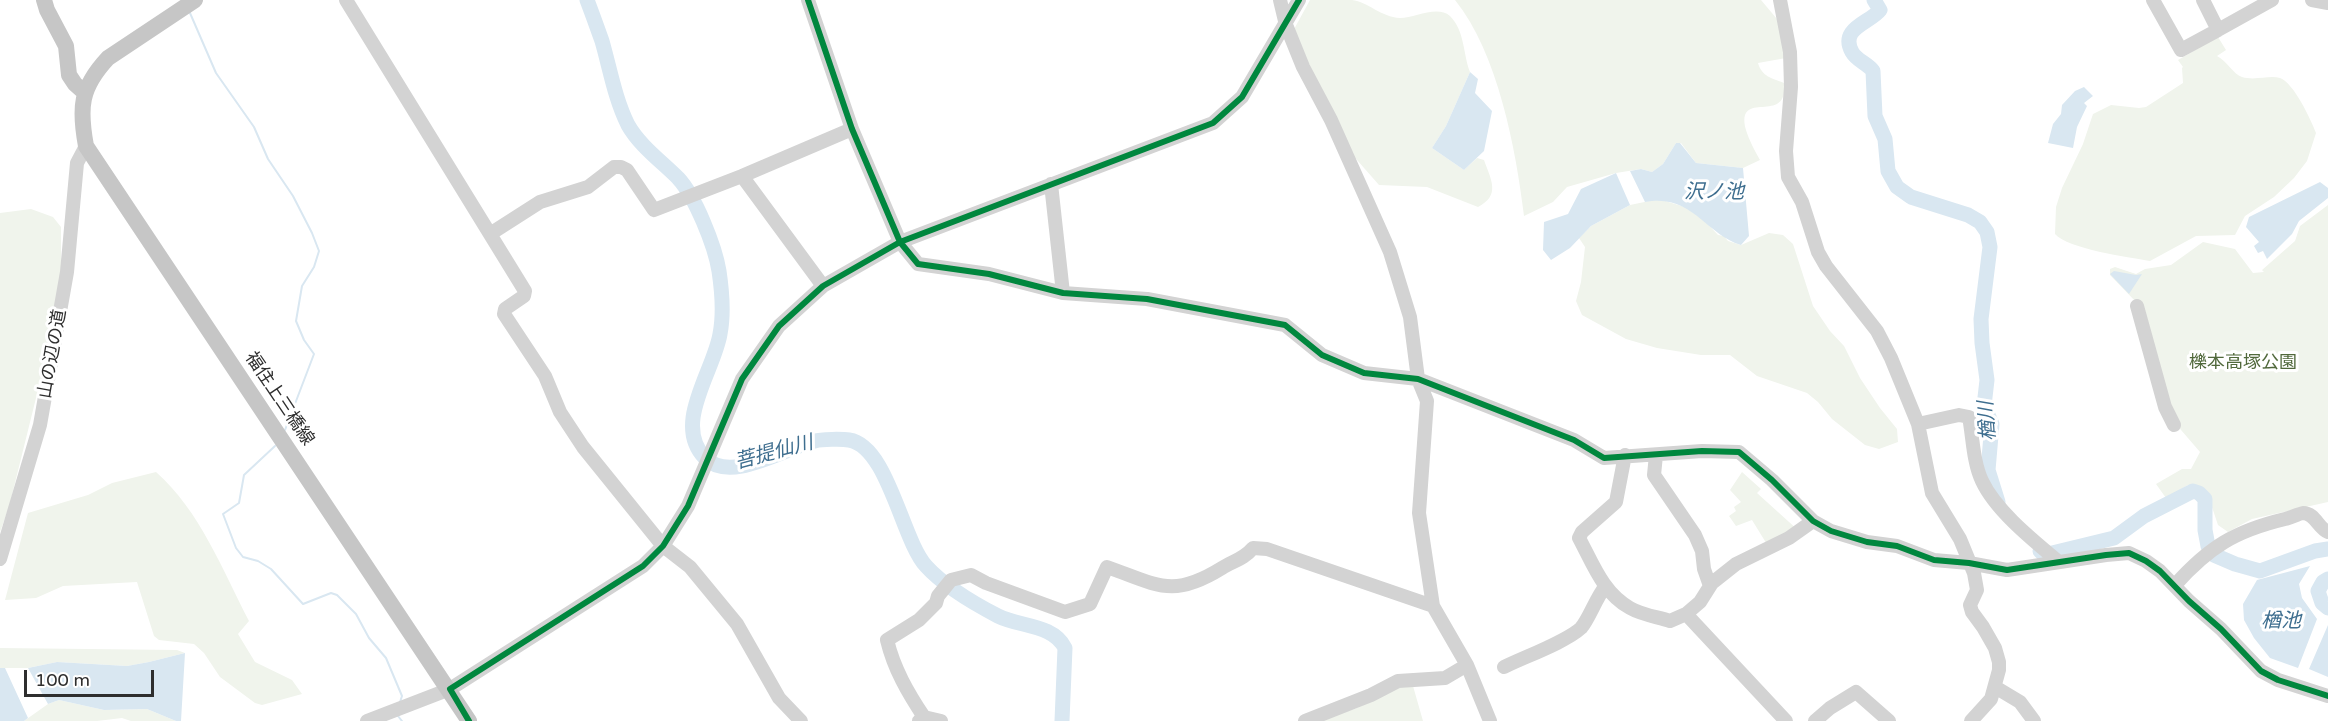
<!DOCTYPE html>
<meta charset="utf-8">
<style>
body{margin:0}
#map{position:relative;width:2328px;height:721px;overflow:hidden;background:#fff;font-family:"Varela Round",sans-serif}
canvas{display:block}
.scale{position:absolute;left:24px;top:670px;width:130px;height:27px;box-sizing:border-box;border:3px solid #2e2e2e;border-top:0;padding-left:8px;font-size:18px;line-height:21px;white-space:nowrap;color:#2e2e2e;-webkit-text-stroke:4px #fff;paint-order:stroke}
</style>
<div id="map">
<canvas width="2328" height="721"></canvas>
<div class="scale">100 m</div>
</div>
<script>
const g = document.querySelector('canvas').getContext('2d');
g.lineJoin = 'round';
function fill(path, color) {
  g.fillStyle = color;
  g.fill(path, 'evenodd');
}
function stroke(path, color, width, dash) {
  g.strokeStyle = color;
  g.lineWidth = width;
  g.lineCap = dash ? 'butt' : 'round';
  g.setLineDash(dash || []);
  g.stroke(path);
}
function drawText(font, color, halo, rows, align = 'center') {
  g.font = font + ' "Varela Round","Noto Sans JP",sans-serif';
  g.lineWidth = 6;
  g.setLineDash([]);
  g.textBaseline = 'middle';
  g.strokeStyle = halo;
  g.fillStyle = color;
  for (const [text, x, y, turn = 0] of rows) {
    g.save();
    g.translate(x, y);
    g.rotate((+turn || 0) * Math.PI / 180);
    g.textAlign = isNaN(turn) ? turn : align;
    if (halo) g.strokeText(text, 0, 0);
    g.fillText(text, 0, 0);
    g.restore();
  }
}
fill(new Path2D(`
 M1310,0C1324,0 1339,0 1352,0C1368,2 1381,17 1400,18C1415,18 1437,5 1450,16C1465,31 1463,54 1470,72L1446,126L1432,148L1464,170L1477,158L1484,160C1491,180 1501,195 1478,207L1427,187L1379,185L1350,152L1293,31Z
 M1455,0H1761L1777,19L1786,58L1758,63C1762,77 1772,78 1784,83C1789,127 1735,87 1746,130C1749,140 1755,151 1760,160L1743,168L1696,163L1681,143H1676L1663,164L1652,172L1641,169L1616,173L1567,187L1553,202L1524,216C1516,150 1498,53 1455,0Z
 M2218,37L2226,50L2217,56C2227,61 2233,74 2242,77C2255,81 2269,75 2280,78C2294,83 2311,120 2316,133L2307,161L2294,178L2274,197L2245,216L2235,235L2196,236L2150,261C2128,257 2068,249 2055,234L2056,207L2062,188L2083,144L2093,114L2111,105L2139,108L2146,107L2183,83L2182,68L2183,67L2178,60Z
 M1659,199L1688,208L1704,220L1718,235L1724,236L1728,241L1741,245L1769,233L1783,235L1793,244L1813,306L1830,331L1844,346L1860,378L1880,408L1897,429L1898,442L1879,449L1865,445L1832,419L1818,402L1807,393L1757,376L1730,355H1701L1657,348L1626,339L1582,315L1576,301L1581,282L1585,247L1579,238L1591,226L1630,205Z
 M2328,205V502L2252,519L2228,532L2218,525L2208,495L2188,485L2166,498L2156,484L2182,469H2191L2200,452L2175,423L2136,302L2110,275V269L2115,267L2136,274L2145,269L2171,265L2203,242L2235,249L2253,273L2264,272L2262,270L2295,241L2300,226Z
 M31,209L53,217L61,227V297L9,507L0,532V213Z
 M156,472C200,511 222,569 249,621L238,634L255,662L292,680L302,694L262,705L255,703L220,677L204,653L194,644L159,640L154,636L137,582L63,586L36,598L5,600L28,513L88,495L112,483Z
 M1742,472L1761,489L1757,493L1799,531L1768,546L1752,520L1736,526L1729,516L1736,511L1734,507L1741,502L1730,490Z
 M0,648L177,650L185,653L149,662L127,666L57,662L28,668H0Z
 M1413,686L1423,721H1319L1357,708L1398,687Z
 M59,700L104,710L147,709L176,721H131L122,718L97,721H24L48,704Z`), '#f0f4ec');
fill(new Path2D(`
 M1470,72L1478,79L1475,93L1492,111L1484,151L1464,170L1432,148L1446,126Z
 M2084,87L2093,96L2084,103L2087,106L2077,127L2073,148L2048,143L2053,124L2061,114L2062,105L2075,91Z
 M1676,143H1680L1696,163L1743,168L1749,236L1741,245C1705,234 1692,193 1645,202L1630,171L1641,169L1652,172L1663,164Z
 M1616,173L1630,205L1591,226L1570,248L1551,260L1543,250L1544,222L1568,214L1581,189Z
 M2320,182L2328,188V198L2299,221L2292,234L2267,259L2263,251L2258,253L2254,246L2259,242L2246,227L2249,217Z
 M2114,271L2136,275L2142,274L2129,294L2110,274Z
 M2310,566L2299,584L2302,598L2317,619L2298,668L2270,658L2254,638L2244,620L2243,604L2257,580Z
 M2328,625V677L2309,669Z
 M185,653L181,721H176L147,709L104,710L59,700L48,704L28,668L57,662L127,666L149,662Z
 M0,668H5L28,718L24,721H0Z`), '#d9e7f1');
stroke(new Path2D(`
 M190,13L216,73L254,127L268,159L293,196L312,233L319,251L314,267L302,286L296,321L304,340L314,354L285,430
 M275,446L244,475L239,503L223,514L236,548L243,557L258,561L271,569L303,604L331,593L337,595L356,614L369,638L386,658L402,696L400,702
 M398,716L402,721`), '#d9e7f1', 2);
stroke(new Path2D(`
 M587,0C592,13 597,27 602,41C610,69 615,99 628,125C640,146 661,161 678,178C695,196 715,246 719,271C722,291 724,314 720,334C714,371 672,424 705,458C731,484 786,447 815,441C821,439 843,439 849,440C888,446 902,540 926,566C944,586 973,603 998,616C1020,627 1053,624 1065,648L1062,721
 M1874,0L1880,10C1870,23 1839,28 1852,52C1857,61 1867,63 1873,71L1875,116L1885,139L1888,171L1897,187L1911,197L1968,215L1980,222L1987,232L1990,247L1981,319L1982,343L1987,380L1984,406L1992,424L1988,470L1998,502
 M2040,551L2044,555L2114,538L2144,516L2193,491L2199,493L2205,499V530L2208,546L2214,555L2235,564L2260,571L2315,551L2328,549
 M2328,579L2323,582L2318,591L2322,603L2328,608`), '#d9e7f1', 15);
stroke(new Path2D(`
 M346,0L525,291L524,296L505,309L504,314L545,376L560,412L583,447L663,546L690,567L737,624L779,698L801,721
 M808,0L852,129L900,242L918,264L989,274L1063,293L1147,299L1285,325L1322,355L1364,373L1418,379L1574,440L1604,458L1702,451L1739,452L1772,480L1813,521L1831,531L1867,542L1897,546L1934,560L1969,563L2007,570L2106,555L2129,553L2146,561L2160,571L2189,601L2221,629L2261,671L2278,680L2328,696
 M1280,0L1286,25L1303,67L1331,120L1390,252L1410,317L1418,379L1427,401L1419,513L1433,606L1467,665L1490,721
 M1780,0L1790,52L1791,87L1786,151L1788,177L1802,202L1818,252L1826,266L1877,331L1891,358L1918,424L1959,415L1969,417C1973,438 1973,462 1982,481C1996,511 2034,541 2059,562
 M2153,0L2181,50L2218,30
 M2203,0L2218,30L2272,0
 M2312,0L2328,3
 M742,176L823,286
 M1051,184L1063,293
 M490,234L540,202L588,187L614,167H621L627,170L654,210L742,176L852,129
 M2137,306L2165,407L2174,425
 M1918,424L1932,493L1960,539L1974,573L1977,590L1970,605L1972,612L1983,627L1995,648L1999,662V670L1991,699L1971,721
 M1625,455L1616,502L1582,532L1579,538C1593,564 1603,593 1630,608C1642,615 1658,617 1670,621L1686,614L1700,602L1712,583L1736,564L1789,538L1813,521
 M1656,455L1654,475L1695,535L1702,551L1704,569L1710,586
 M0,559L40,425L67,272L77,163L86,146
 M2175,585C2209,547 2235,531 2285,519C2290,518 2298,514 2303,513C2315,513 2318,528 2328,532
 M1686,614L1786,721
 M1504,667C1524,657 1566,642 1581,628C1589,619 1596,598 1605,587
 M1995,687L2020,702L2034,721
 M924,717C908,693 894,669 887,640L919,620L936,603L938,596L951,580L971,575L986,583L1065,612L1090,604L1107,567C1158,585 1172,599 1222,568C1233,561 1244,559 1253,548L1267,549L1433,606
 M367,721L450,689L643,566L663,546L688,506L742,379L779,326L823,286L900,242L1213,123L1242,97L1299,0
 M919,721L924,717L941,721
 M1305,721L1371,695L1398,681L1445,678L1467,665
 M1815,721L1830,708L1856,692L1889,721`), '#d3d3d3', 14);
stroke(new Path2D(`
 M44,0L47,10L66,46L69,75L75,84L84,92
 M195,0L108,58C80,88 79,108 86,146L469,721`), '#c6c6c6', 16);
stroke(new Path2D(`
 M808,0L852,129L900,242L918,264L989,274L1063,293L1147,299L1285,325L1322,355L1364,373L1418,379L1574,440L1604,458L1702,451L1739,452L1772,480L1813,521L1831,531L1867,542L1897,546L1934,560L1969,563L2007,570L2106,555L2129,553L2146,561L2160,571L2189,601L2221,629L2261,671L2278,680L2328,696
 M469,721L450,689L643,566L663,546L688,506L742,379L779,326L823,286L900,242L1213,123L1242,97L1299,0`), '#00873e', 6);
drawText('18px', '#2e2e2e', '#fff', [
 ["山の辺の道",53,354,-80],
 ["福住上三橋線",279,399,56]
]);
drawText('18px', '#51693c', '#fff', [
 ["櫟本高塚公園",2243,363]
]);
drawText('italic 20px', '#3e6e8f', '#fff', [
 ["沢ノ池",1714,193],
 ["楢川",1988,421,-94],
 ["菩提仙川",774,453,-15],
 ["楢池",2281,622]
]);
</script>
